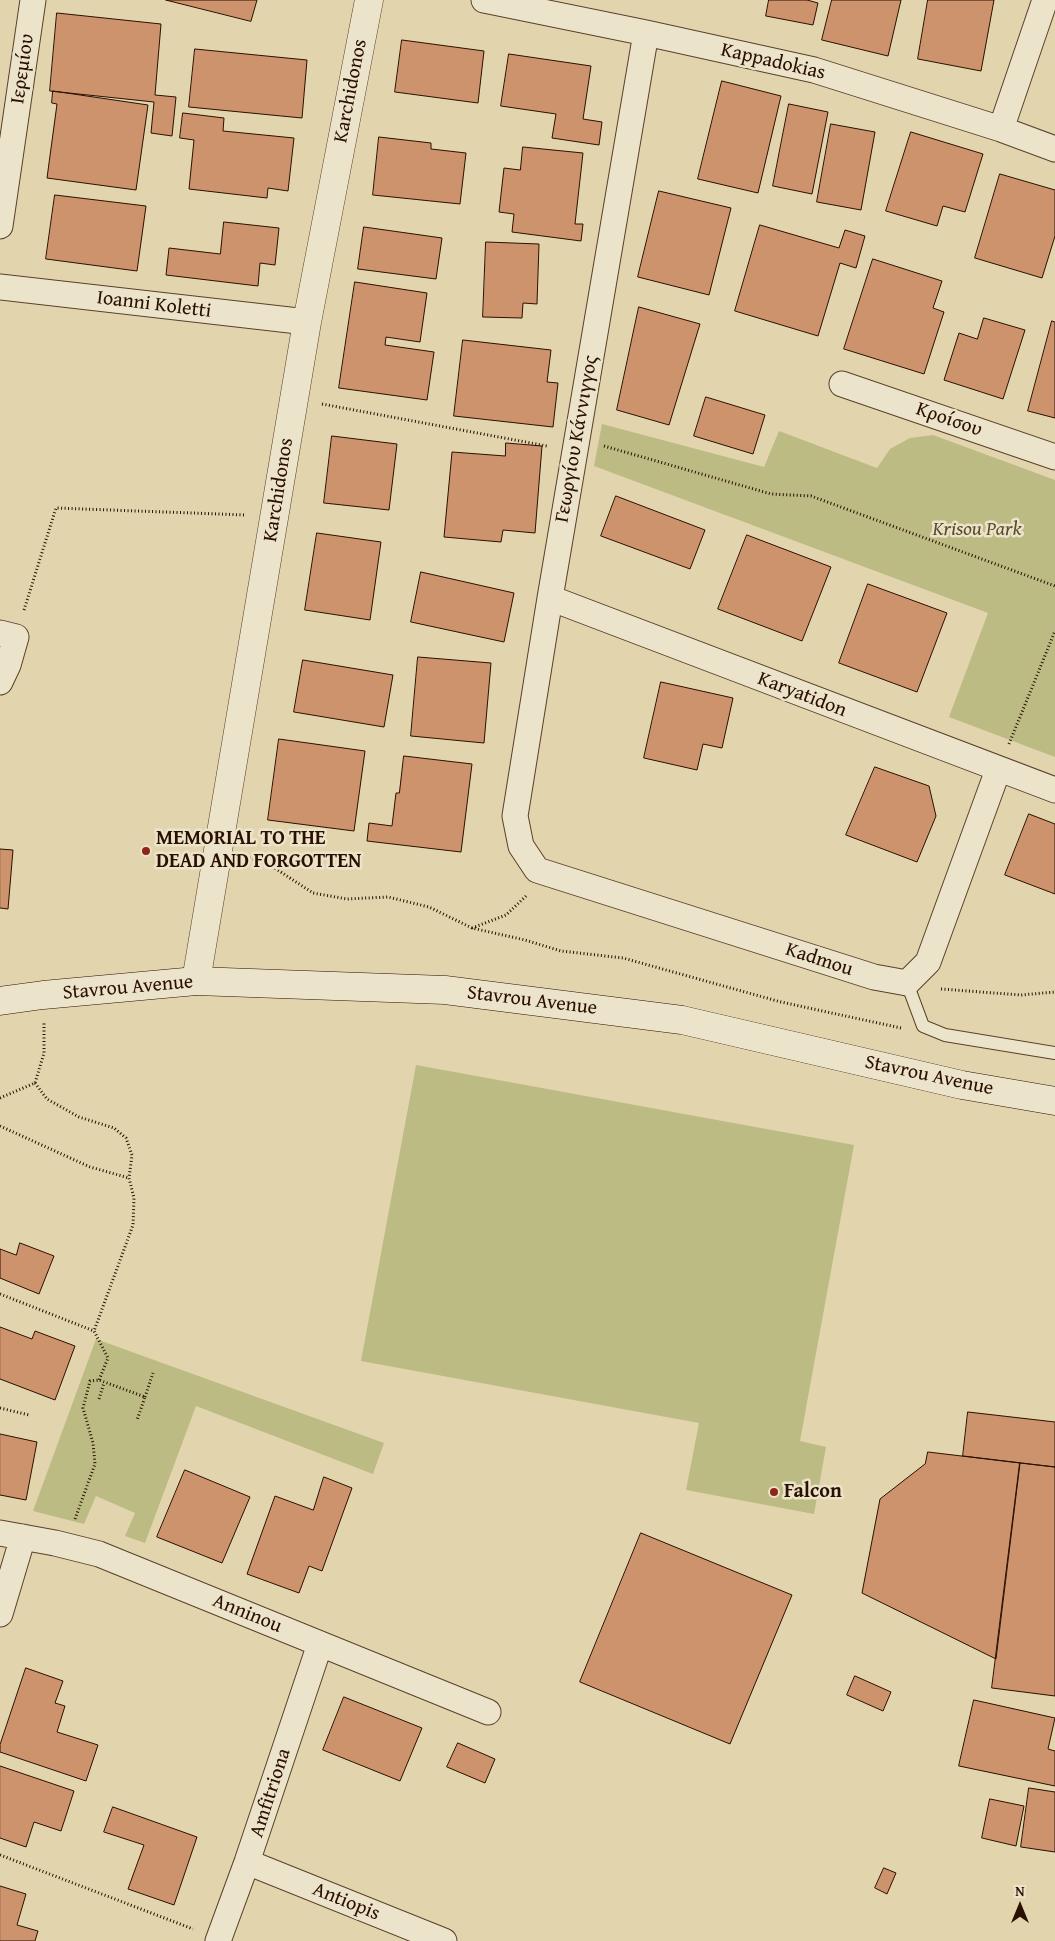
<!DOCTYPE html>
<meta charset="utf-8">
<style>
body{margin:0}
#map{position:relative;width:1055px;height:1941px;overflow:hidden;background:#e2d5ad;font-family:"Gentium Book Plus",serif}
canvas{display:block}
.north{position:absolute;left:995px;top:1881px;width:50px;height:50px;-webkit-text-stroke:4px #ece4ca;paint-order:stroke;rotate:0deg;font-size:14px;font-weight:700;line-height:20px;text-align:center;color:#2b0f00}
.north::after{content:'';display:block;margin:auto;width:18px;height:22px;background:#2b0f00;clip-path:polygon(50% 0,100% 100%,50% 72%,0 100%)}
</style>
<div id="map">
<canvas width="1055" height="1941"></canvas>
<div class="north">N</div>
</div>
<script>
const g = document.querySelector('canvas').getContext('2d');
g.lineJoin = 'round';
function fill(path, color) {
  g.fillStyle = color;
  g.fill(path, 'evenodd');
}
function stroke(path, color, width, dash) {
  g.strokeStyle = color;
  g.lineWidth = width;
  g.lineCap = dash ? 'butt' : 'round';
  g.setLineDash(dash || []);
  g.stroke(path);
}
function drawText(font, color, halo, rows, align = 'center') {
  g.font = font + ' "Gentium Book Plus",serif';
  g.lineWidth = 5;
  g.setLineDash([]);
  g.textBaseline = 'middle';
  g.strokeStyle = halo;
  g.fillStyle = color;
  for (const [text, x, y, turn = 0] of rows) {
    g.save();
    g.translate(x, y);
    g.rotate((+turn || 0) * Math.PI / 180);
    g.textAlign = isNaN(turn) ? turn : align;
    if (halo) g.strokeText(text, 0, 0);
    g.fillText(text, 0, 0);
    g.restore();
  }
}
fill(new Path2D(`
 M602,424L764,467L779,431L877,468L890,449L910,438L933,435L1055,480V757L949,717L988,613L594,466Z
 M416,1065L854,1145L800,1441L826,1447L814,1514L686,1490L699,1423L361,1361Z
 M96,1339L384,1443L373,1474L196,1406L145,1543L125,1536L135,1513L96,1496L84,1524L33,1511Z`), '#bcbb84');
const building = new Path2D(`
 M166,0H257L251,21Z
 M769,0H807L818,3L813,25L766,16Z
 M832,0H901L888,56L822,40Z
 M928,0H994L981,71L918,59Z
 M57,13L161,24L155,95L176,97L172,136L151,133L154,102L50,91Z
 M402,40L484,51L478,103L395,92Z
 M195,49L307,60L302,118L189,107Z
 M509,54L591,66L583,119L602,122L599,145L552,138L556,114L501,106Z
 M722,81L781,96L758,193L698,179Z
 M53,91L148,105L136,190L47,178L57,104L52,103Z
 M789,104L828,112L812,194L773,186Z
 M183,113L224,118L223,131L294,138L288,191L268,188L267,198L189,189L194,140L180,138Z
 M831,124L875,132L861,210L817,202Z
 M911,132L983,154L965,212L943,206L937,226L886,211Z
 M379,137L431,143V149L466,153L460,204L373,195Z
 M523,147L583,153L575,224H583L581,241L512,232L514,214L499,212L504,168L520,170Z
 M1000,174L1055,190V236L1042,278L975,258Z
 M659,191L731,208L709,295L638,277Z
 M55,195L146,206L137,271L46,259Z
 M224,222L279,228L275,265L260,263L258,286L166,275L169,248L220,254Z
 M760,225L839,248L845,230L865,236L856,268L840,263L818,336L735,311Z
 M364,227L442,238L436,279L358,269Z
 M486,242L539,244L537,304L523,303L522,318L483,317Z
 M873,259L942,281L933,308L944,312L924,374L844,349Z
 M355,282L427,293L420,342L386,337L385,345L434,352L427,400L339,388Z
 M639,307L700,324L669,425L617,410Z
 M984,318L1025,330L1003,399L944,380L959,333L977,339Z
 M1052,321L1055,322V418L1028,411Z
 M463,340L551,350L547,382L558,383L553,427L454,416Z
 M706,397L765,415L753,454L694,436Z
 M332,436L397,444L389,510L324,503Z
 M506,443L542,446L535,533L503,530L501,542L444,537L452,452L505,456Z
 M616,496L705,530L690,569L601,536Z
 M317,533L381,542L370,620L305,610Z
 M747,535L831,567L802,641L718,609Z
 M421,572L514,593L504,642L411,622Z
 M868,584L947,613L917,692L839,663Z
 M418,657L491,663L484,743L411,736Z
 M303,660L393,675L384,727L294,712Z
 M661,682L733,698L722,748L703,744L697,770L644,758Z
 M279,739L365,751L354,831L268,820Z
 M404,756L472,764L461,852L367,841L369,823L392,826L396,793H399Z
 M875,767L929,786L936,816L917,862L846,835Z
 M1029,814L1055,824V894L1005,875Z
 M0,849L13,850L8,909L0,908Z
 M20,1243L54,1256L39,1294L0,1278V1249L16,1255Z
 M0,1327L32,1339L35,1331L75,1346L55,1400L0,1379Z
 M968,1412L1055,1422V1467L963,1456Z
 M0,1434L37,1442L26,1500L0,1495Z
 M928,1452L1020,1463L996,1659L862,1593L880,1499L925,1464Z
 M1020,1463L1055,1467V1696L992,1688Z
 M185,1470L250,1497L222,1563L157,1537Z
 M324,1477L352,1488L322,1571L309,1566L299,1593L247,1574L275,1496L313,1510Z
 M641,1533L792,1595L730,1744L580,1682Z
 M26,1668L63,1681L55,1703L65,1706L57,1732L98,1745L86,1781L0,1752V1745Z
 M855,1676L891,1692L883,1711L847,1695Z
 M344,1697L422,1728L400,1781L323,1750Z
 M974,1700L1055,1718L1048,1749L1055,1751V1786L959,1766Z
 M458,1743L495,1759L485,1783L447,1767Z
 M0,1766L74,1791L61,1831L34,1822L26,1847L0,1838Z
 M1029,1788L1055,1792V1852L1021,1847Z
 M990,1799L1024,1806L1016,1846L982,1838Z
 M113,1807L197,1837L174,1905L128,1889L144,1845L104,1832Z
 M884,1868L896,1873L887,1894L875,1888Z
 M0,1886L26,1894L17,1925L38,1931L35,1941H0Z`);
fill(building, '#cd936c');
stroke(building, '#2b0f00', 1);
const service = new Path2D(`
 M907,983L923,1026L945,1035L1055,1053`);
const minor = new Path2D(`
 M484,0L646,33L814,70L1001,129L1055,149
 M646,33L550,598L515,816L521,846L537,870L874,977L907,983L928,962L998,770
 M1001,129L1045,0
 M0,226L33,0
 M0,287L307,322
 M842,384L1055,457
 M550,598L1055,790
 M0,633L16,637L8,665L0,682
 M0,1533L55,1543L99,1554L488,1712
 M0,1614L23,1537
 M247,1862L444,1941
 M218,1941L247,1862L320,1644`);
const tertiary = new Path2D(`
 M196,981L307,322L369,0`);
const secondary = new Path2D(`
 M0,1001L43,995L196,981L445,990L682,1020L962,1085L1055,1101`);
stroke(service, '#59402b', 14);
stroke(minor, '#59402b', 27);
stroke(tertiary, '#59402b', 29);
stroke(secondary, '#2b0f00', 29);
stroke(new Path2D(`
 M322,404L547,446
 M604,446L771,494L811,496L1055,586
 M24,610L56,508L246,515
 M1009,744L1055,631
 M246,857L267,863L313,893L347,899L388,897L429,907L472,928L525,940L561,951L623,958L781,1002L901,1028
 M472,928L506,915L526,896
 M941,989L1021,995L1055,992
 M35,1083L47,1099L79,1117L114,1128L126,1138L132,1155L129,1178L134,1198L133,1225L94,1331
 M0,1098L35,1083L44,1053V1023
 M0,1126L90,1167L129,1178
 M0,1294L94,1331L108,1358L99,1380
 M145,1397L153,1373
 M99,1399L104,1383
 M0,1408L29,1415
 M75,1519L95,1464L93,1443L83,1408L90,1381L99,1380L145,1397L137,1420
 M0,1855L193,1929`), '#2b0f00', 3, [1, 2.5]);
stroke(service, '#ece4ca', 12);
stroke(minor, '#ece4ca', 25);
stroke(tertiary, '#ece4ca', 28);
stroke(secondary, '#ece4ca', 28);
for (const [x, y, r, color] of [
 [146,851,5,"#8f2418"],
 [774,1492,5,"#8f2418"]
]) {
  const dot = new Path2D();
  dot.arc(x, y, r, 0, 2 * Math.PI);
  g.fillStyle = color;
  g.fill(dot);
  stroke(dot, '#ece4ca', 2);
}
drawText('20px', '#2b0f00', '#ece4ca', [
 ["Kappadokias",773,62,13],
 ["Ιερεμίου",23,69,-82],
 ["Karchidonos",351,91,-79],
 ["Ioanni Koletti",154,305,7],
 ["Κροίσου",949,420,19],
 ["Γεωργίου Κάννιγγος",577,439,-80],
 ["Karchidonos",279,490,-81],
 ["Karyatidon",802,695,21],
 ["Kadmou",819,960,18],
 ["Stavrou Avenue",128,988,-5],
 ["Stavrou Avenue",532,1001,7],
 ["Stavrou Avenue",929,1076,12],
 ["Anninou",247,1614,22],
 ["Amfitriona",271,1793,-72],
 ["Antiopis",346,1902,22]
]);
drawText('italic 20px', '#5e4b2e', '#ece4ca', [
 ["Krisou Park",977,530]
]);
drawText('bold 20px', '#2b0f00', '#ece4ca', [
 ["MEMORIAL TO THE",156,839],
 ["DEAD AND FORGOTTEN",156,862],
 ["Falcon",784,1492]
], 'left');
</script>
